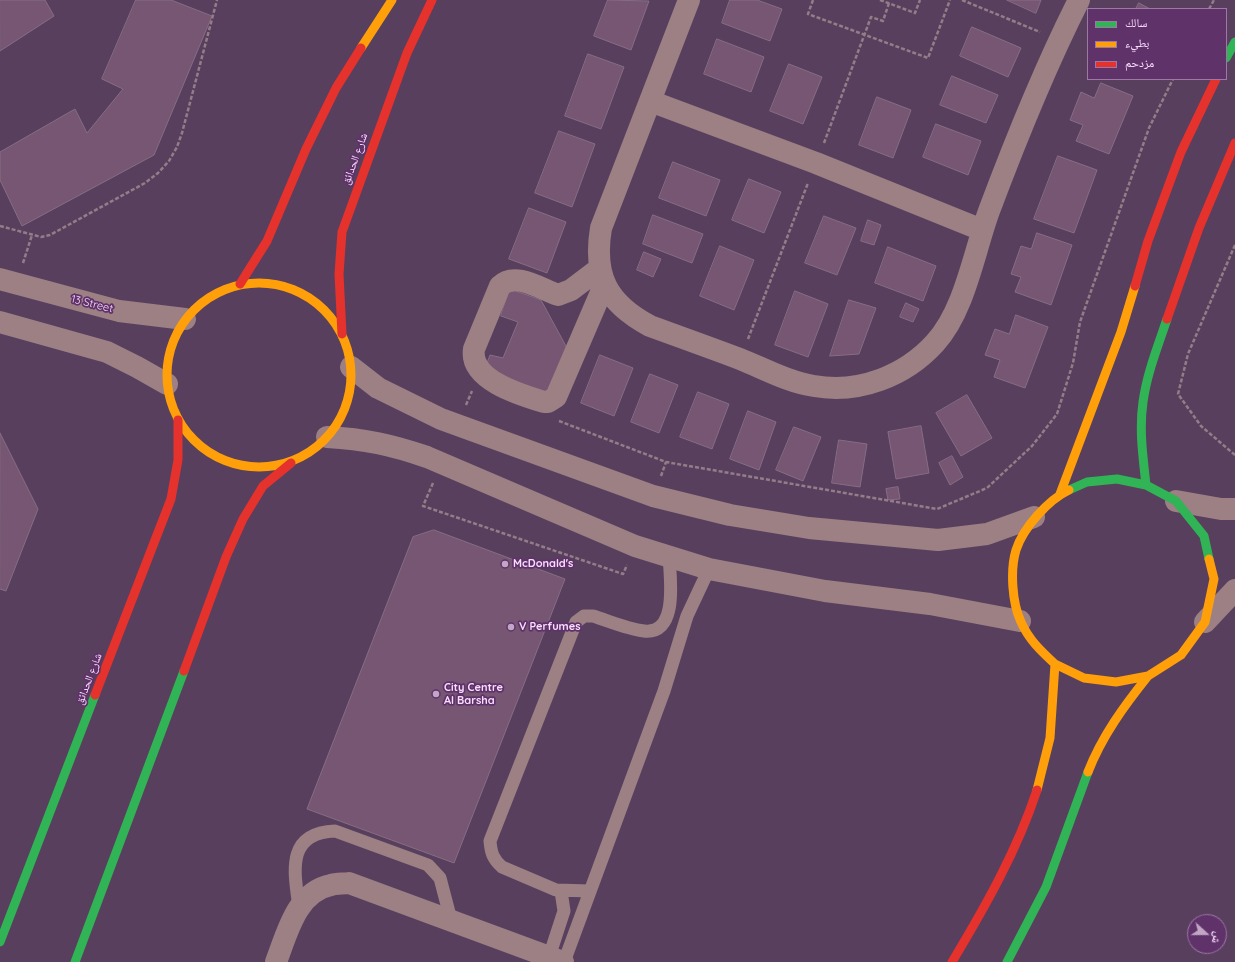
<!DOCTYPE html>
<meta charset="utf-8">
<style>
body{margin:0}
#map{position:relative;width:1235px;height:962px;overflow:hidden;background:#583f5d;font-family:Quicksand,"Noto Naskh Arabic",sans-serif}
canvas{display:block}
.legend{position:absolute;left:1087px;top:8px;width:140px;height:72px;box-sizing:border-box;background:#60326a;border:1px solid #9e77a6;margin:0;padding:5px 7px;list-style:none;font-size:12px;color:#fadeff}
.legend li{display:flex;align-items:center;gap:8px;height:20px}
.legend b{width:20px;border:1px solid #9e77a6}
.north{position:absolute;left:1187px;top:914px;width:40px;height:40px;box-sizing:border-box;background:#60326a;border:1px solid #9e77a6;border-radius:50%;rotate:111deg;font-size:11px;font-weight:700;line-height:16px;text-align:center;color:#fadeff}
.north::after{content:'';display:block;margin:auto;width:14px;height:18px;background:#c1a6c6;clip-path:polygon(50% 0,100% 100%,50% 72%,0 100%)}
</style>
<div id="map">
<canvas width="1235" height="962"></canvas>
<ul class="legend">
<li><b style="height:5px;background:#30b455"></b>سالك</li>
<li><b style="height:5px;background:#ff9f0a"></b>بطيء</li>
<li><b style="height:5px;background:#e5322d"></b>مزدحم</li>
</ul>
<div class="north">ش</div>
</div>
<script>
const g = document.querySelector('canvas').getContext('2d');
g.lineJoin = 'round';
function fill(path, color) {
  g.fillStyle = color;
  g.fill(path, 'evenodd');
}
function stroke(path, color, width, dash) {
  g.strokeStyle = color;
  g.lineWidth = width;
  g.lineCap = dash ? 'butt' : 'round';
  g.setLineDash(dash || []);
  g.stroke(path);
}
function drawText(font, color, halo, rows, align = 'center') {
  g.font = font + ' Quicksand,"Noto Naskh Arabic",sans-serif';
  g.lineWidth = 3.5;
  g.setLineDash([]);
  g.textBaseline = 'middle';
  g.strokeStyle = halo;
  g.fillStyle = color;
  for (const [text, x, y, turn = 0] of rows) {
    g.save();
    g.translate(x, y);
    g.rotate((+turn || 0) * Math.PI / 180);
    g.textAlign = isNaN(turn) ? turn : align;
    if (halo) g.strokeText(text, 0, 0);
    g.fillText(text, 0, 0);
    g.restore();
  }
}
const building = new Path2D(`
 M0,0H45L54,16L0,51Z
 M136,0H171L212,16L154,155L22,226L0,180V152L75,109L87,133L123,89L102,79Z
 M608,0L649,1L631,50L594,36Z
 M730,0H757L782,9L770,41L722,23Z
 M1007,0H1041L1036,13Z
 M1139,3L1150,9H1136Z
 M972,27L1021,48L1008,77L960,56Z
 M717,39L764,57L751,92L704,74Z
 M588,54L624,67L601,129L565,116Z
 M789,64L822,77L803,124L770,111Z
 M952,76L998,95L986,123L940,105Z
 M1101,83L1133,96L1109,154L1076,141L1083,125L1070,120L1081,92L1094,98Z
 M877,97L911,110L893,158L859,145Z
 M936,124L981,141L968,175L923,157Z
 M559,131L595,144L572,207L535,193Z
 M1058,156L1097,170L1074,233L1034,219Z
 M673,162L720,180L706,216L659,198Z
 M749,179L781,192L764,233L732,220Z
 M529,208L566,222L547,273L509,259Z
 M653,215L703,234L692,263L643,244Z
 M824,216L856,228L837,275L805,263Z
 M868,220L881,225L874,245L861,241Z
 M1037,233L1072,245L1051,305L1015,292L1021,277L1011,274L1021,246L1031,249Z
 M720,246L754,260L734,310L700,296Z
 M888,247L936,266L923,301L875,283Z
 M644,252L661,259L653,277L637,270Z
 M510,289L541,300L567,348L547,396L484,371L490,355L503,358L518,322L501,316Z
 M795,291L828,304L808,357L775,345Z
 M849,300L876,308L859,354L830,356Z
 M906,303L919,309L913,322L900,317Z
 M1016,315L1048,327L1025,388L994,377L1000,360L985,355L995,329L1009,334Z
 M600,355L633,368L614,416L581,403Z
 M650,374L678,385L659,433L631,422Z
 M698,392L729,404L712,449L680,437Z
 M967,395L992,438L961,456L936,413Z
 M748,411L776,422L759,470L730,459Z
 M921,426L929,473L896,479L888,432Z
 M794,427L821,437L803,481L776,470Z
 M0,433L38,509L6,591L0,589Z
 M839,440L867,444L860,487L832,483Z
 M952,456L963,477L950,485L939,463Z
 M898,487L900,499L888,500L886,489Z
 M434,530L565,579L454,863L307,809L413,537Z`);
fill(building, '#765672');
stroke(building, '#866d84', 1);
stroke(new Path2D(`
 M813,0L808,14L928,58L950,0
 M880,0L915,13L920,0
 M962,0L1040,32
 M1209,9L1214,0
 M824,143L871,17L883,21L889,3
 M0,226L41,237L50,235L145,183L158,173L169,161L177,147L182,133L217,0
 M1235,245L1188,354L1178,394L1201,426L1235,455
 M23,263L32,235
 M748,339L808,183
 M466,405L472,391
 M559,421L666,462L937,509L987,488L1032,446L1057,414L1073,363L1080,322L1149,128L1173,79
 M661,476L666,462
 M433,483L423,506L623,574L627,565`), '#947d88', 2.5, [4, 2]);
stroke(new Path2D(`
 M590,891L556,890L502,867C493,859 491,853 490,841L576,622L584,616H593C609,621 627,629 644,631C679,635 670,577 669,556
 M299,907C294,871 286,833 335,831L428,865L440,878L451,920
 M549,957L564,911L561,891
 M564,962L664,691L687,616L709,569`), '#9c8084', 13);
stroke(new Path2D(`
 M689,0L601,228C593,276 607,303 650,326C680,337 711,348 740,359C765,369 788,382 814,386C859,394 905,376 935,343C965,310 974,252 989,211C1016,139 1044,69 1079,0
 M650,101L816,163L982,230
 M600,268L571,290L558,295C541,289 515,271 500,286L474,349C469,380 521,395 544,402H548L556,397L605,283
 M0,279L119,311L185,319
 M0,322L107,352L137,367L167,384
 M351,367L378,388L441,419L653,496L730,515L809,528L938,540L987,534L1034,517
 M327,437C365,439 392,445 427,457L635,546L709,569L825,591L930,604L1020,621
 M1176,501L1221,509H1235
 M1205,622L1235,590
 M276,962C287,934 296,892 331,885C337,883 343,884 349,883L563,962`), '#9c8084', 22);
stroke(new Path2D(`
 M1226,58L1235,42
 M1146,485C1143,457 1139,430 1143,402C1147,373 1158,346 1167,319
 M1069,490L1087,482L1117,479L1146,485L1176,501L1204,536L1209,559
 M0,942L95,695
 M75,962L184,671
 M1007,962L1046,887L1088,772`), '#30b455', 9);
stroke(new Path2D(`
 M361,48L392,0
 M167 375a92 92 0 1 1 184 0a92 92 0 1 1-184 0Z
 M1060,494L1121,332L1135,286
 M1055,664L1084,678L1116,682L1148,676L1181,655L1205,622L1214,579L1209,559
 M1088,772C1102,736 1124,706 1148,676
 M1037,790L1050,738L1055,664C1041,651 1029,640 1021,622C1012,603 1010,570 1016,550C1023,528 1048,500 1069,490`), '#ff9f0a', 9);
stroke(new Path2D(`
 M240,284L267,241L306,149L336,88L361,48
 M1135,286L1148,241L1181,152L1216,79
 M1167,319L1199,228L1235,143
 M342,334L339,274L342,232L407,53L432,0
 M184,671L226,557L243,519L263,486L291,463
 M95,695L171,499L178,460V420
 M952,962C985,907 1017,851 1037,790`), '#e5322d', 9);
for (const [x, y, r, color] of [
 [505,564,4,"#c1a6c6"],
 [511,627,4,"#c1a6c6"],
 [436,694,4,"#c1a6c6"]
]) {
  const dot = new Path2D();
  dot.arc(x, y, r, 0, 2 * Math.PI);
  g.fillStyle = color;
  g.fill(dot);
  stroke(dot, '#60326a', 1.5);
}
drawText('11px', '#fadeff', '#60326a', [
 ["شارع الحدائق",355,159,-70],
 ["13 Street",92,304,14],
 ["شارع الحدائق",89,679,-69]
]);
drawText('bold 11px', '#fadeff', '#60326a', [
 ["McDonald's",513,564],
 ["V Perfumes",519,627],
 ["City Centre",444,688],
 ["Al Barsha",444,701]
], 'left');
</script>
